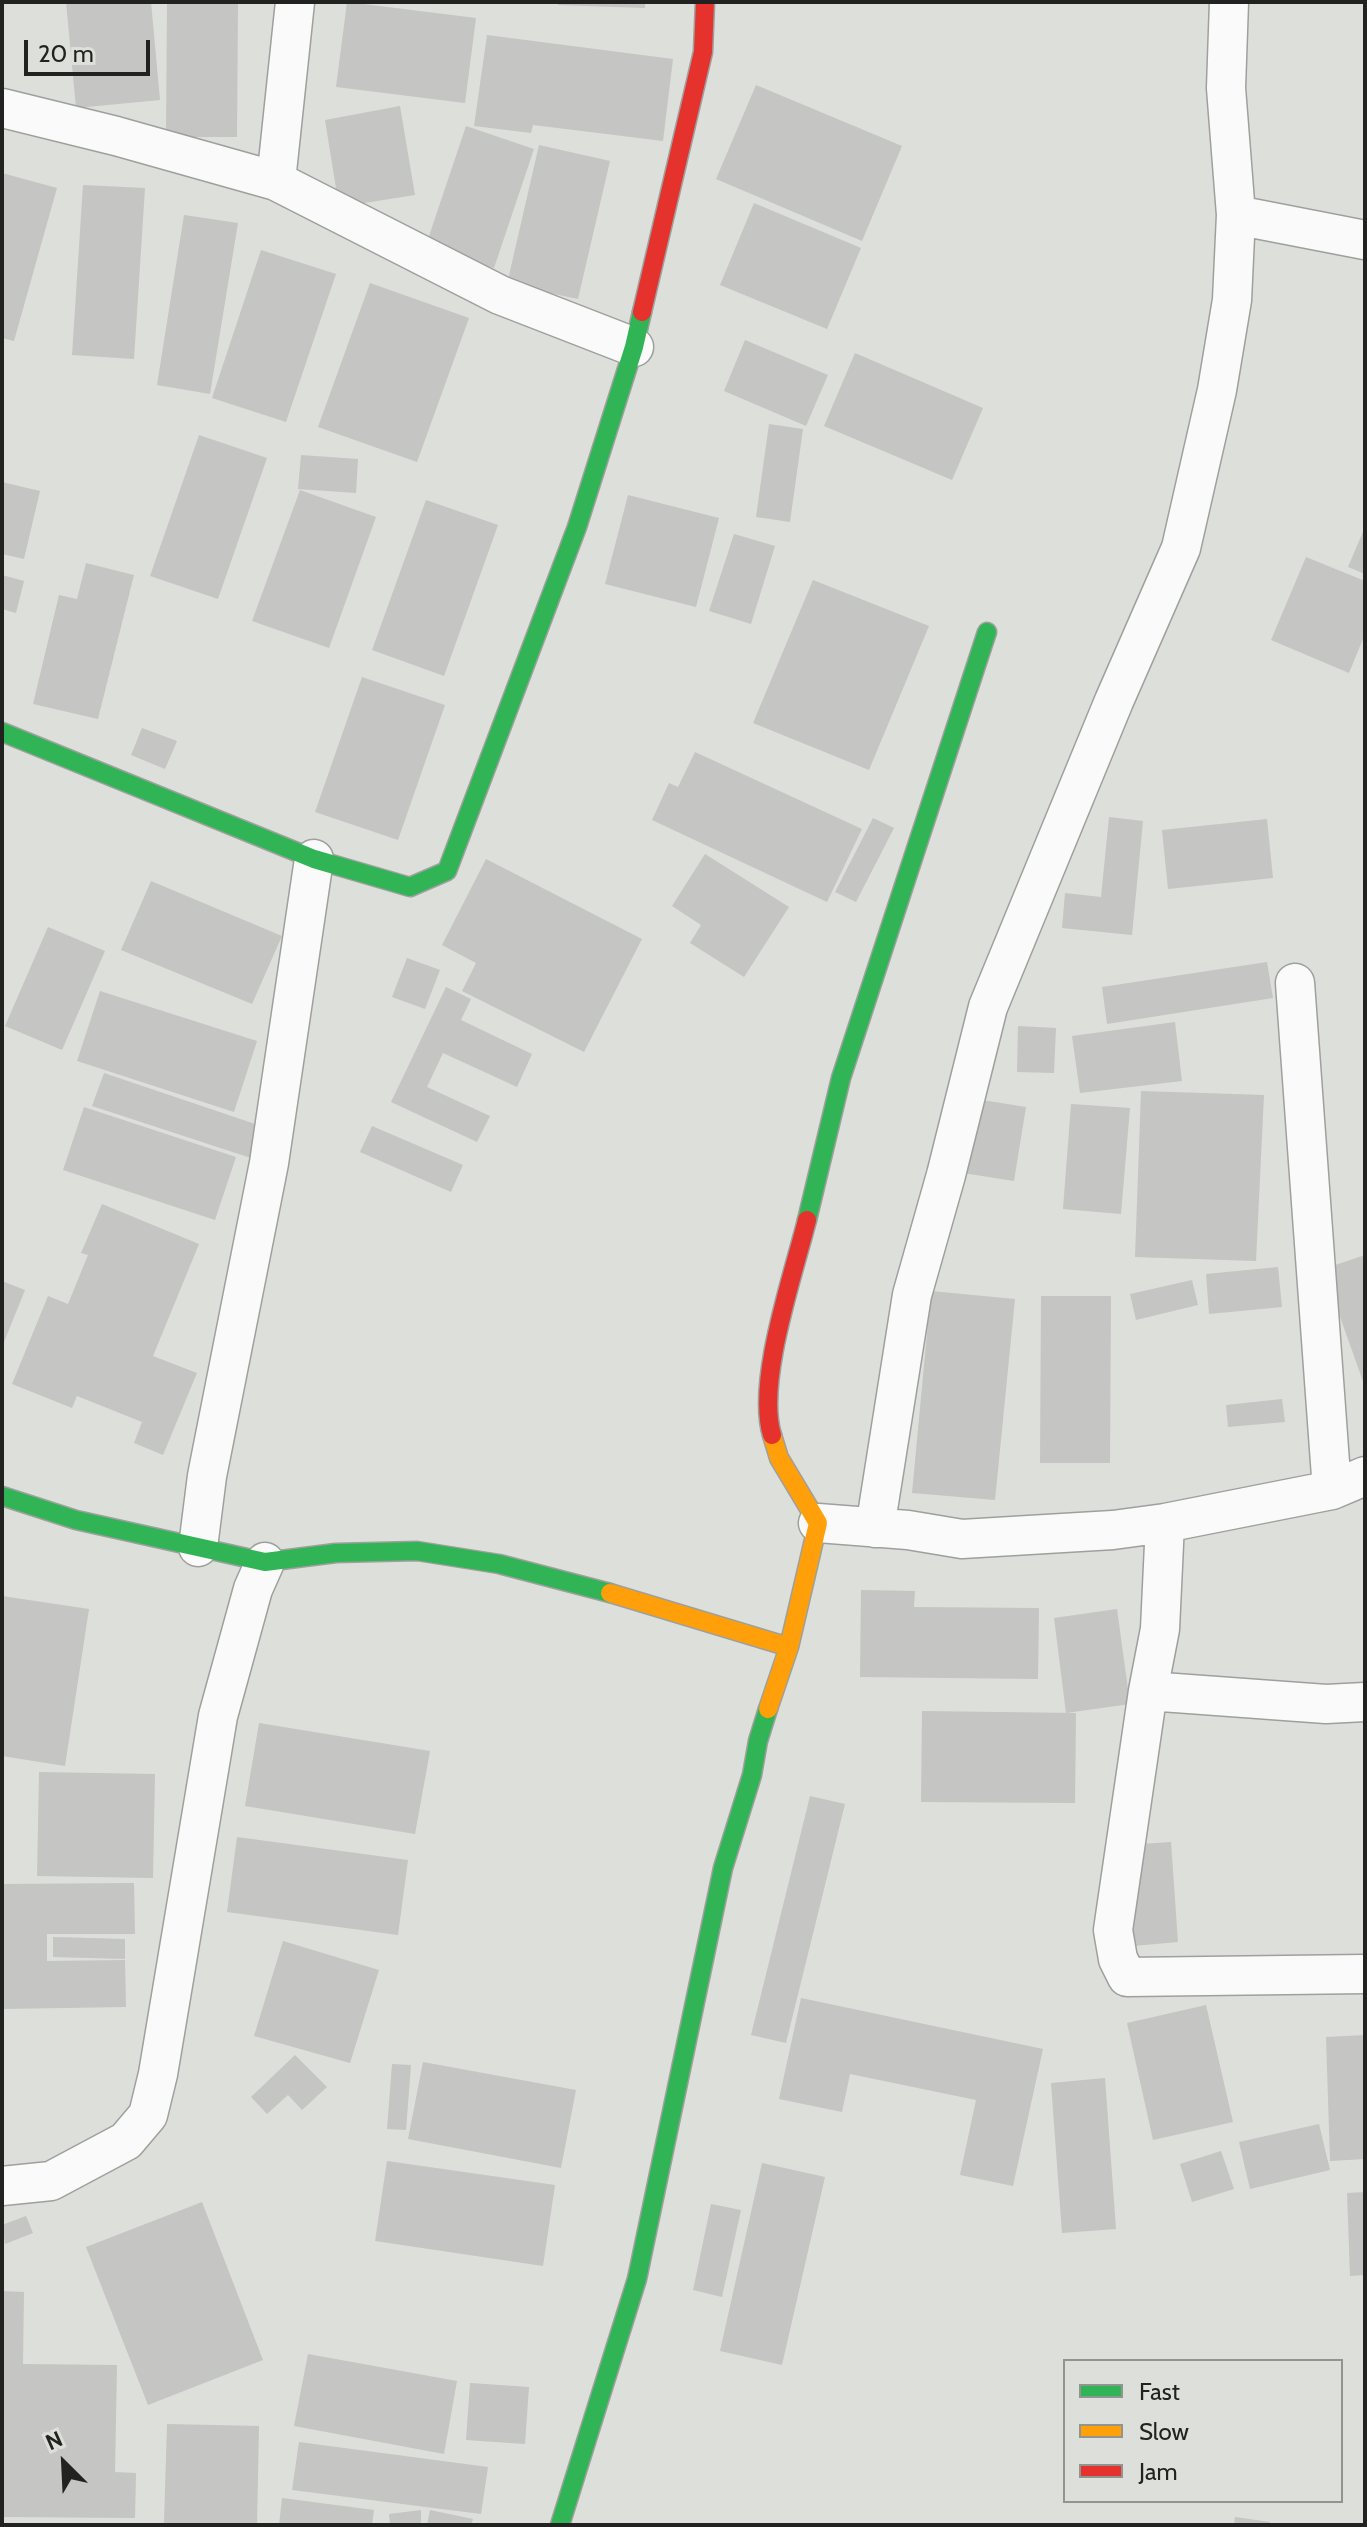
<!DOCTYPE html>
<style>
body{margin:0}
#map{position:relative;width:1367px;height:2527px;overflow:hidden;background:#dddfdb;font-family:Cabin,sans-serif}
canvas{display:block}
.frame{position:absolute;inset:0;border:4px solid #222321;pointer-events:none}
.legend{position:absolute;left:1063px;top:2359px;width:280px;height:144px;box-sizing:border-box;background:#dde0da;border:2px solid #929490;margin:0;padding:10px 14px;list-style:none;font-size:24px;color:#222321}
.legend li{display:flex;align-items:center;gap:16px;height:40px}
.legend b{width:40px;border:2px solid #929490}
.north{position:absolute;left:24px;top:2423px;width:80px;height:80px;-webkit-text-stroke:6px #dde0da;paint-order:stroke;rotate:336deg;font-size:22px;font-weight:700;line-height:32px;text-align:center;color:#222321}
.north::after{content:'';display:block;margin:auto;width:28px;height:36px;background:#222321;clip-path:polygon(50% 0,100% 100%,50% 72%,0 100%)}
.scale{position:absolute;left:24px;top:40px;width:126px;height:36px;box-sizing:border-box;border:4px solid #222321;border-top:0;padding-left:10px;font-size:24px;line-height:28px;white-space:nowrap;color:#222321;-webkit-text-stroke:6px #dde0da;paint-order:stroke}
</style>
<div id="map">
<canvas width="1367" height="2527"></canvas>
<div class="frame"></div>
<ul class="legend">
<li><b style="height:10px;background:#30b455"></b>Fast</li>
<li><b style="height:10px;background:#ff9f0a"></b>Slow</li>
<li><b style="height:10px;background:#e5322d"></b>Jam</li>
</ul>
<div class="north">N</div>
<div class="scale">20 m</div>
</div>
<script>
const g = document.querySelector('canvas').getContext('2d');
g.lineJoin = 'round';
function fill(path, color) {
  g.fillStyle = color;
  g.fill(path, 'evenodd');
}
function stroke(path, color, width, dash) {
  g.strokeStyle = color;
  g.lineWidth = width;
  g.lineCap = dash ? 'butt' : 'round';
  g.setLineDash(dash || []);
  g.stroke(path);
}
fill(new Path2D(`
 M66,2H151L160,100L76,108Z
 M167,2H238L237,137H166Z
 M347,2L476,18L465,103L336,87Z
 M558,2H645V8L558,5Z
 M487,35L673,59L663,141L533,125L531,133L474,126Z
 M756,85L902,146L862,241L716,179Z
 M400,106L415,195L339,207L325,120Z
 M466,126L534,149L494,268L426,245Z
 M539,145L610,161L578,299L507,284Z
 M2,173L57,188L14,341L2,338Z
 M83,185L145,188L134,359L72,355Z
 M754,203L861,248L827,329L720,285Z
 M184,215L238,223L210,394L157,385Z
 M261,250L336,274L286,422L212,398Z
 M370,283L469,318L417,462L318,427Z
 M745,340L828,375L806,426L724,391Z
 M855,353L983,408L952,480L824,426Z
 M769,424L803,429L790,522L756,517Z
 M199,435L267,458L218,599L150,576Z
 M301,455L358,459L356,493L298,489Z
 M2,482L40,491L24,559L2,554Z
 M300,490L376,517L329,648L252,621Z
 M628,495L719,518L696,607L605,584Z
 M426,500L498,525L444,676L372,650Z
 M1365,527V574L1348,567Z
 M734,534L775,546L751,624L709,611Z
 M1306,557L1365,581V634L1349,673L1271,640Z
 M86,563L134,575L98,719L33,704L59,595L77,599Z
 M2,575L24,581L16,613L2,609Z
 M813,580L929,626L869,770L753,723Z
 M362,677L445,705L398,840L315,812Z
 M142,728L177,741L165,769L131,755Z
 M695,752L862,829L827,902L652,820L669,783L678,787Z
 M1109,817L1143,821L1132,935L1062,928L1065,893L1101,897Z
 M873,818L894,828L856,902L835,892Z
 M1267,819L1273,878L1168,889L1162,830Z
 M705,854L789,907L744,977L690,943L701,925L672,906Z
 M486,859L642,939L584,1052L462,991L476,963L442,945Z
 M151,881L282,936L252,1004L121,950Z
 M48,927L105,951L62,1050L5,1026Z
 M407,958L440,970L425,1009L392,997Z
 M1267,962L1273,998L1107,1024L1102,987Z
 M446,987L471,999L461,1020L532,1054L517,1087L443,1053L427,1087L490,1116L477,1142L391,1102Z
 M100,991L257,1041L234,1112L77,1061Z
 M1175,1022L1182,1081L1080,1093L1072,1036Z
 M1018,1026L1056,1028L1054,1073L1017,1072Z
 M104,1073L267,1128L257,1160L92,1106Z
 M1141,1091L1264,1095L1256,1261L1135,1257Z
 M976,1099L1026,1107L1014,1181L963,1173Z
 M1071,1104L1130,1108L1121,1214L1063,1209Z
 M84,1107L236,1157L215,1220L63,1170Z
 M372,1126L463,1165L451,1192L360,1152Z
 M102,1204L199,1244L153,1356L197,1373L163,1455L134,1443L142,1422L77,1396L72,1408L12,1384L48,1296L68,1304L88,1255L81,1253Z
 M1365,1255V1387L1323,1269Z
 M1278,1267L1282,1307L1209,1314L1206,1274Z
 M1192,1280L1198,1305L1136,1320L1130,1294Z
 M2,1281L25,1290L2,1347Z
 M931,1291L1015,1299L995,1500L912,1493Z
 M1041,1296H1111L1110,1463H1040Z
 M1282,1399L1285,1422L1228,1427L1226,1405Z
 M861,1590L915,1591L914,1607L1039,1608L1038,1679L860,1677Z
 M2,1596L89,1609L65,1766L2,1756Z
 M1117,1609L1130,1704L1066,1713L1054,1618Z
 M922,1711L1076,1713L1075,1803L921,1802Z
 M259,1723L430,1751L415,1834L245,1806Z
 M39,1772L155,1774L153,1878L37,1876Z
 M810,1796L845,1804L786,2043L751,2035Z
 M237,1837L408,1860L398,1935L227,1912Z
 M1171,1842L1178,1942L1133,1946L1125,1845Z
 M134,1883L135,1934H47V1961L125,1960L126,2007L2,2009V1884Z
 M53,1937L125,1939V1959L53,1957Z
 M283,1941L379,1970L350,2063L254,2036Z
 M801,1998L1043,2049L1013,2186L960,2175L976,2100L850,2074L842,2112L779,2099Z
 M1206,2005L1233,2122L1153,2140L1127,2023Z
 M1365,2035V2159L1330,2161L1326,2037Z
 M295,2055L327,2087L302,2110L288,2095L267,2114L251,2097Z
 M423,2062L576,2090L561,2168L408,2139Z
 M392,2064L411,2065L406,2130L387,2129Z
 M1105,2078L1116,2229L1062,2233L1051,2083Z
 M1319,2124L1330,2170L1250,2189L1239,2142Z
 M1221,2151L1234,2189L1192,2202L1180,2164Z
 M387,2161L555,2185L543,2266L375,2241Z
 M762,2163L825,2177L782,2365L720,2351Z
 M1365,2192V2275L1350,2276L1347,2193Z
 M202,2202L263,2360L148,2405L86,2247Z
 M711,2204L741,2210L722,2297L693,2290Z
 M26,2216L33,2233L5,2244L2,2225Z
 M2,2291L24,2292L23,2364L117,2365L115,2472L136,2473L135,2518L2,2517Z
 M308,2354L457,2381L444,2454L294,2426Z
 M470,2383L529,2387L525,2444L466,2440Z
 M167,2424L259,2426L257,2525L164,2524Z
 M299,2442L488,2467L481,2514L292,2490Z
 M282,2498L374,2510L372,2525H279Z
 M421,2510V2525H390L389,2514Z
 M430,2510L473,2519L471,2525H427Z
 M1235,2517L1270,2522V2525H1234Z`), '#c5c5c3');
const street = new Path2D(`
 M2,108L116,136L276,181L500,295L634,347
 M276,181L295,2
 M1236,215L1365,240
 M1295,983L1332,1490
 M818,1523L908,1530L962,1539L1113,1530L1165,1523L1332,1490L1365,1476
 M1165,1523L1160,1629L1148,1691L1326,1704L1365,1702
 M875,1528L912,1295L946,1175L988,1007L1114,701L1181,548L1217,390L1232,300L1236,215L1226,88L1229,2
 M198,1547L207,1476L269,1163L314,859
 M1148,1691L1113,1930L1118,1959L1127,1977L1365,1974
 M2,2186L51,2181L126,2141L148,2115L158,2074L218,1716L253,1589L265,1562`);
const fast = new Path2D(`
 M2,732L314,859L410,887L447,871L577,527L634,347L642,312
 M807,1220L841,1078L987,632
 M2,1496L76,1520L265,1562L336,1553L417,1551L499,1564L610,1593
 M560,2525L637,2279L723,1868L752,1775L758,1741L768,1709`);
const slow = new Path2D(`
 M610,1593L789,1647
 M768,1709L789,1647L818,1523L779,1458L772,1435`);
const jam = new Path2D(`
 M642,312L703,52L705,2
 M772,1435C756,1382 793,1276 807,1220`);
stroke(street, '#9ea09d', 41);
stroke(fast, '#9ea09d', 21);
stroke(slow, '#9ea09d', 21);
stroke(jam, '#9ea09d', 21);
stroke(street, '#fafafa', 38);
stroke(fast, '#30b455', 18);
stroke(slow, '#ff9f0a', 18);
stroke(jam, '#e5322d', 18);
</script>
